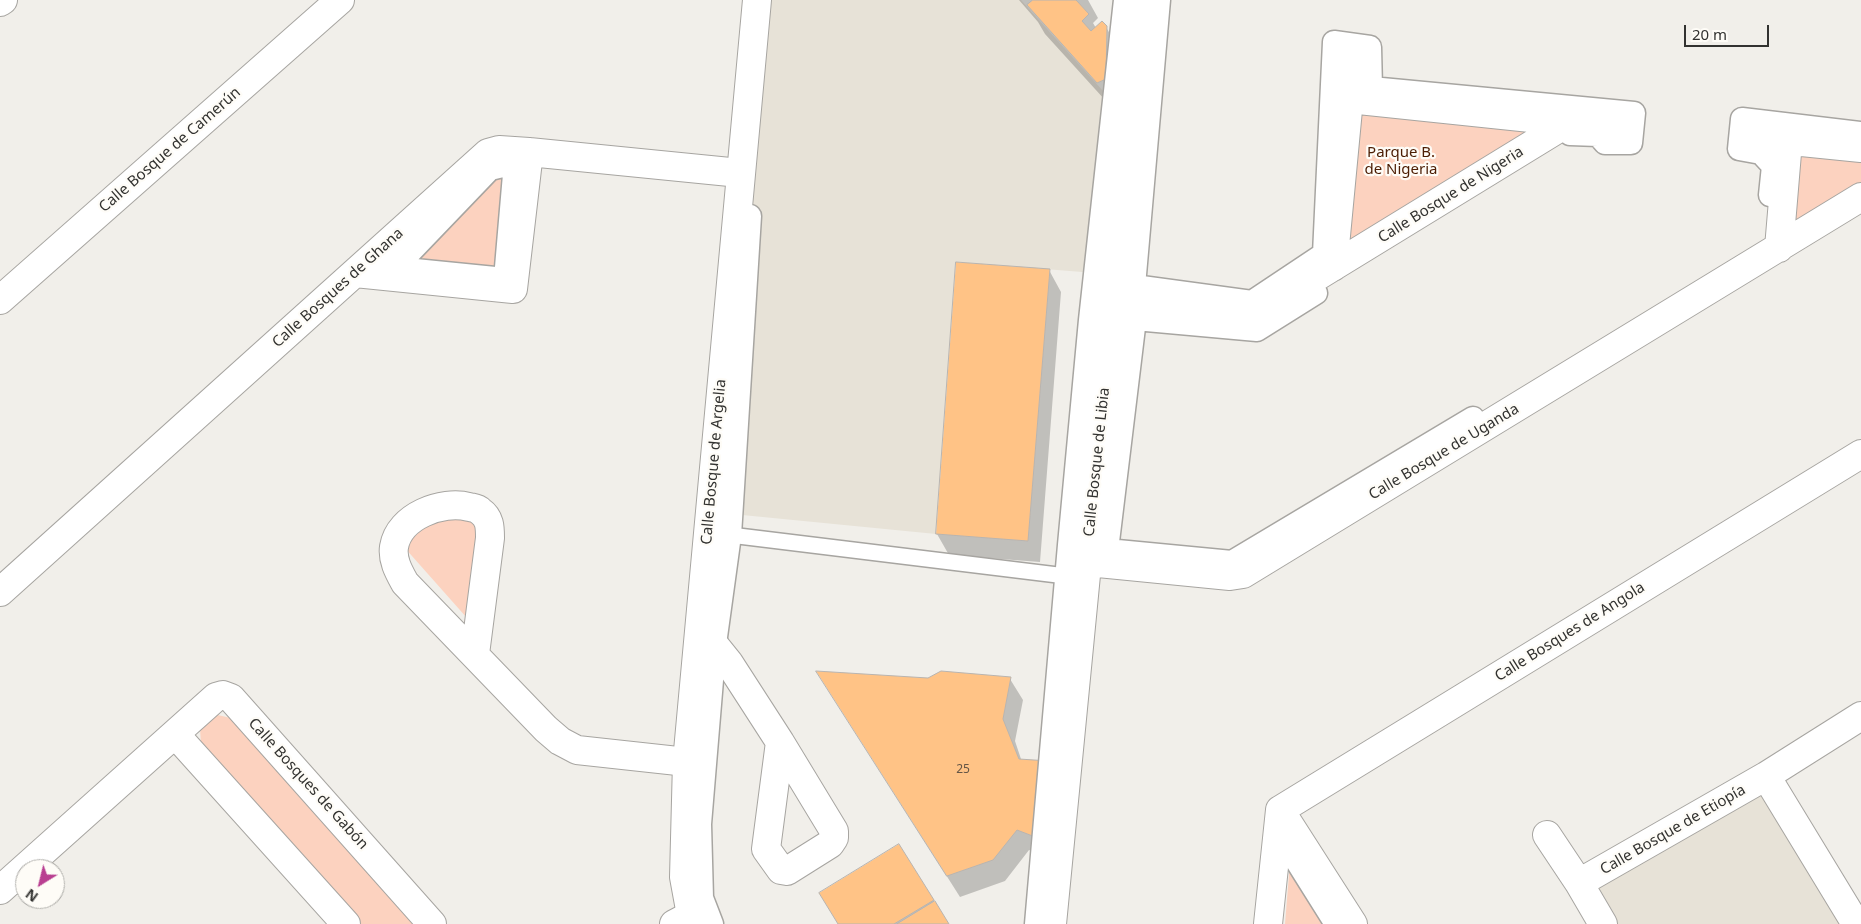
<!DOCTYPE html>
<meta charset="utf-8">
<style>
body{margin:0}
#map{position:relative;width:1861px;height:924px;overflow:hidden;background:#f1efea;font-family:"Noto Sans",sans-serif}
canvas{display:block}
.north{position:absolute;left:15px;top:859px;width:50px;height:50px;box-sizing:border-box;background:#fefcf7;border:1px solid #acaba7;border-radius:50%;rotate:216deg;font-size:14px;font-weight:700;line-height:20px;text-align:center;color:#323230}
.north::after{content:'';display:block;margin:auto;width:18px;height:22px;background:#b93f91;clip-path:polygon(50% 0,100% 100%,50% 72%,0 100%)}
.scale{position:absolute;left:1684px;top:25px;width:85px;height:22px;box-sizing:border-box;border:2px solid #323230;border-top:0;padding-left:6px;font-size:15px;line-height:18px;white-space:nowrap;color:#323230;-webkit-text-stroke:4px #fefcf7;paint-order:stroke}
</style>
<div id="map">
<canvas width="1861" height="924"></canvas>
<div class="north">N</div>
<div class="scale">20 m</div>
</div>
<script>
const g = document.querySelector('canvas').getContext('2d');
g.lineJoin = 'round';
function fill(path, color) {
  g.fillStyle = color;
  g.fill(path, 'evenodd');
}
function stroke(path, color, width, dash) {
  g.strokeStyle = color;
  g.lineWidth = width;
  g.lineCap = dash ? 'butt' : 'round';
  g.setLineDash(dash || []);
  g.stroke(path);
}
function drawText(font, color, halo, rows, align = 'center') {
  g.font = font + ' "Noto Sans",sans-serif';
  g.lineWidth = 4.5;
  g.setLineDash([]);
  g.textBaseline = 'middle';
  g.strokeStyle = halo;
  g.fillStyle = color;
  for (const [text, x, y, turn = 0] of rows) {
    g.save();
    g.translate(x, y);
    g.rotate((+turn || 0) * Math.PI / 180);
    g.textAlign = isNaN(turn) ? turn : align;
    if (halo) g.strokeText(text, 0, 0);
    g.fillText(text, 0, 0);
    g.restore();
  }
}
fill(new Path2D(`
 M771,0H1021L1114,103L1095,273L956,262L936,534L732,514L748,246Z
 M1766,776L1856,924H1603L1579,883Z`), '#e7e2d7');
fill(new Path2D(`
 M1362,111L1530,132L1347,249Z
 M1799,152L1861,158V183L1795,222Z
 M515,163L505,279L395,268L490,169Z
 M441,510L480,515L467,618L404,547Z
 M213,714L231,718L414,924H361L201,745L200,728Z
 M1290,862L1329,924H1285Z`), '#fcd2bf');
fill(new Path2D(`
 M1019,0H1088L1098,18L1093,23L1096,28L1106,27L1123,56L1115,111L1045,34L1038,22ZM1105,55L1108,58L1104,85Z
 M1049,270L1061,292L1040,562L949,555L937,534Z
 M818,673L929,680L1010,679L1023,700L1015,741L1055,861L1029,850L1005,881L960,897Z
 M899,846L948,924H839Z`), '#0003');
const building = new Path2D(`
 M1033,0H1076L1089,14L1082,21L1091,31L1102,21L1107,26L1106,79L1097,83L1027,5Z
 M956,262L1050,269L1028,541L936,534Z
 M816,671L928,678L941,671L1011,677L1003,719L1019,759L1049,761L1043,840L1017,830L993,860L947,876Z
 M899,844L934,900L894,924H838L819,893Z
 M935,901L949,924H897Z`);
fill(building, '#ffc386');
stroke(building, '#b8b4b0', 1);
const service = new Path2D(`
 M722,534L1074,577`);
const pedestrian = new Path2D(`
 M1159,0L1134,286L1252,302L1324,254L1334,42L1370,47L1371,88L1634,113L1631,143H1605L1598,135L1570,134
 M515,163L505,279L395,268L490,169Z
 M1770,195L1773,166L1761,153L1739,149L1742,119L1861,133
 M1316,293L1257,330L1135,319L1107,550L1232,562L1473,418
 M1287,846L1336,924
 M712,924L702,898L700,824L715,644L730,535L750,216
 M1036,924L1069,545L1090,320L1125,0`);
const minor = new Path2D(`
 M1349,99L1569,122L1616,123
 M1752,137L1861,148
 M1779,248L1788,141
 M1333,267L1349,99L1352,55
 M355,273L513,289L529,152
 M0,300L340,0
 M1113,301L1245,316L1254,315L1569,122
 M1088,562L1230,576L1243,574L1861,197
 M0,592L488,153L499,150L529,152L740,173
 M700,627L729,663L780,742L834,831V838L830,844L787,871L781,870L766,849L780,742
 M475,654L490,538C490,527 490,518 480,511C477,508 473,508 469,507C442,500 399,516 394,547C392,560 399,572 405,583L546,729L560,741L577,750L687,762
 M175,734L346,924
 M1766,776L1856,924
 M1280,810L1861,454
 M1280,810L1353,924
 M1547,835L1579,883L1603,924
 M1579,883L1766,776L1861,716
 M0,890L216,697L223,695L231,698L432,924
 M674,924L691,915
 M1052,924L1142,0
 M1268,924L1280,810`);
const tertiary = new Path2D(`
 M0,2L3,0
 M695,924L691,915L684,877L687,762L757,0`);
stroke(service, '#a7a5a1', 18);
stroke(pedestrian, '#a7a5a1', 25);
stroke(minor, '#a7a5a1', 30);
stroke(tertiary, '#a7a5a1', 30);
stroke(service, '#fff', 15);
stroke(pedestrian, '#fff', 22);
stroke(minor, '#fff', 28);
stroke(tertiary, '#fff', 28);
drawText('12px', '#655646', null, [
 ["25",963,770]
]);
drawText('15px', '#323230', '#fefcf7', [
 ["Calle Bosque de Camerún",170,150,-41],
 ["Calle Bosque de Nigeria",1451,195,-32],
 ["Calle Bosques de Ghana",338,288,-42],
 ["Calle Bosque de Uganda",1444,452,-31],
 ["Calle Bosque de Argelia",714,462,-85],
 ["Calle Bosque de Libia",1097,462,-84],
 ["Calle Bosques de Angola",1570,632,-32],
 ["Calle Bosques de Gabón",308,784,48],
 ["Calle Bosque de Etiopía",1673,830,-30]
]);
drawText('15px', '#4c1d03', '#fefcf7', [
 ["Parque B.",1401,153],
 ["de Nigeria",1401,170]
]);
</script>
